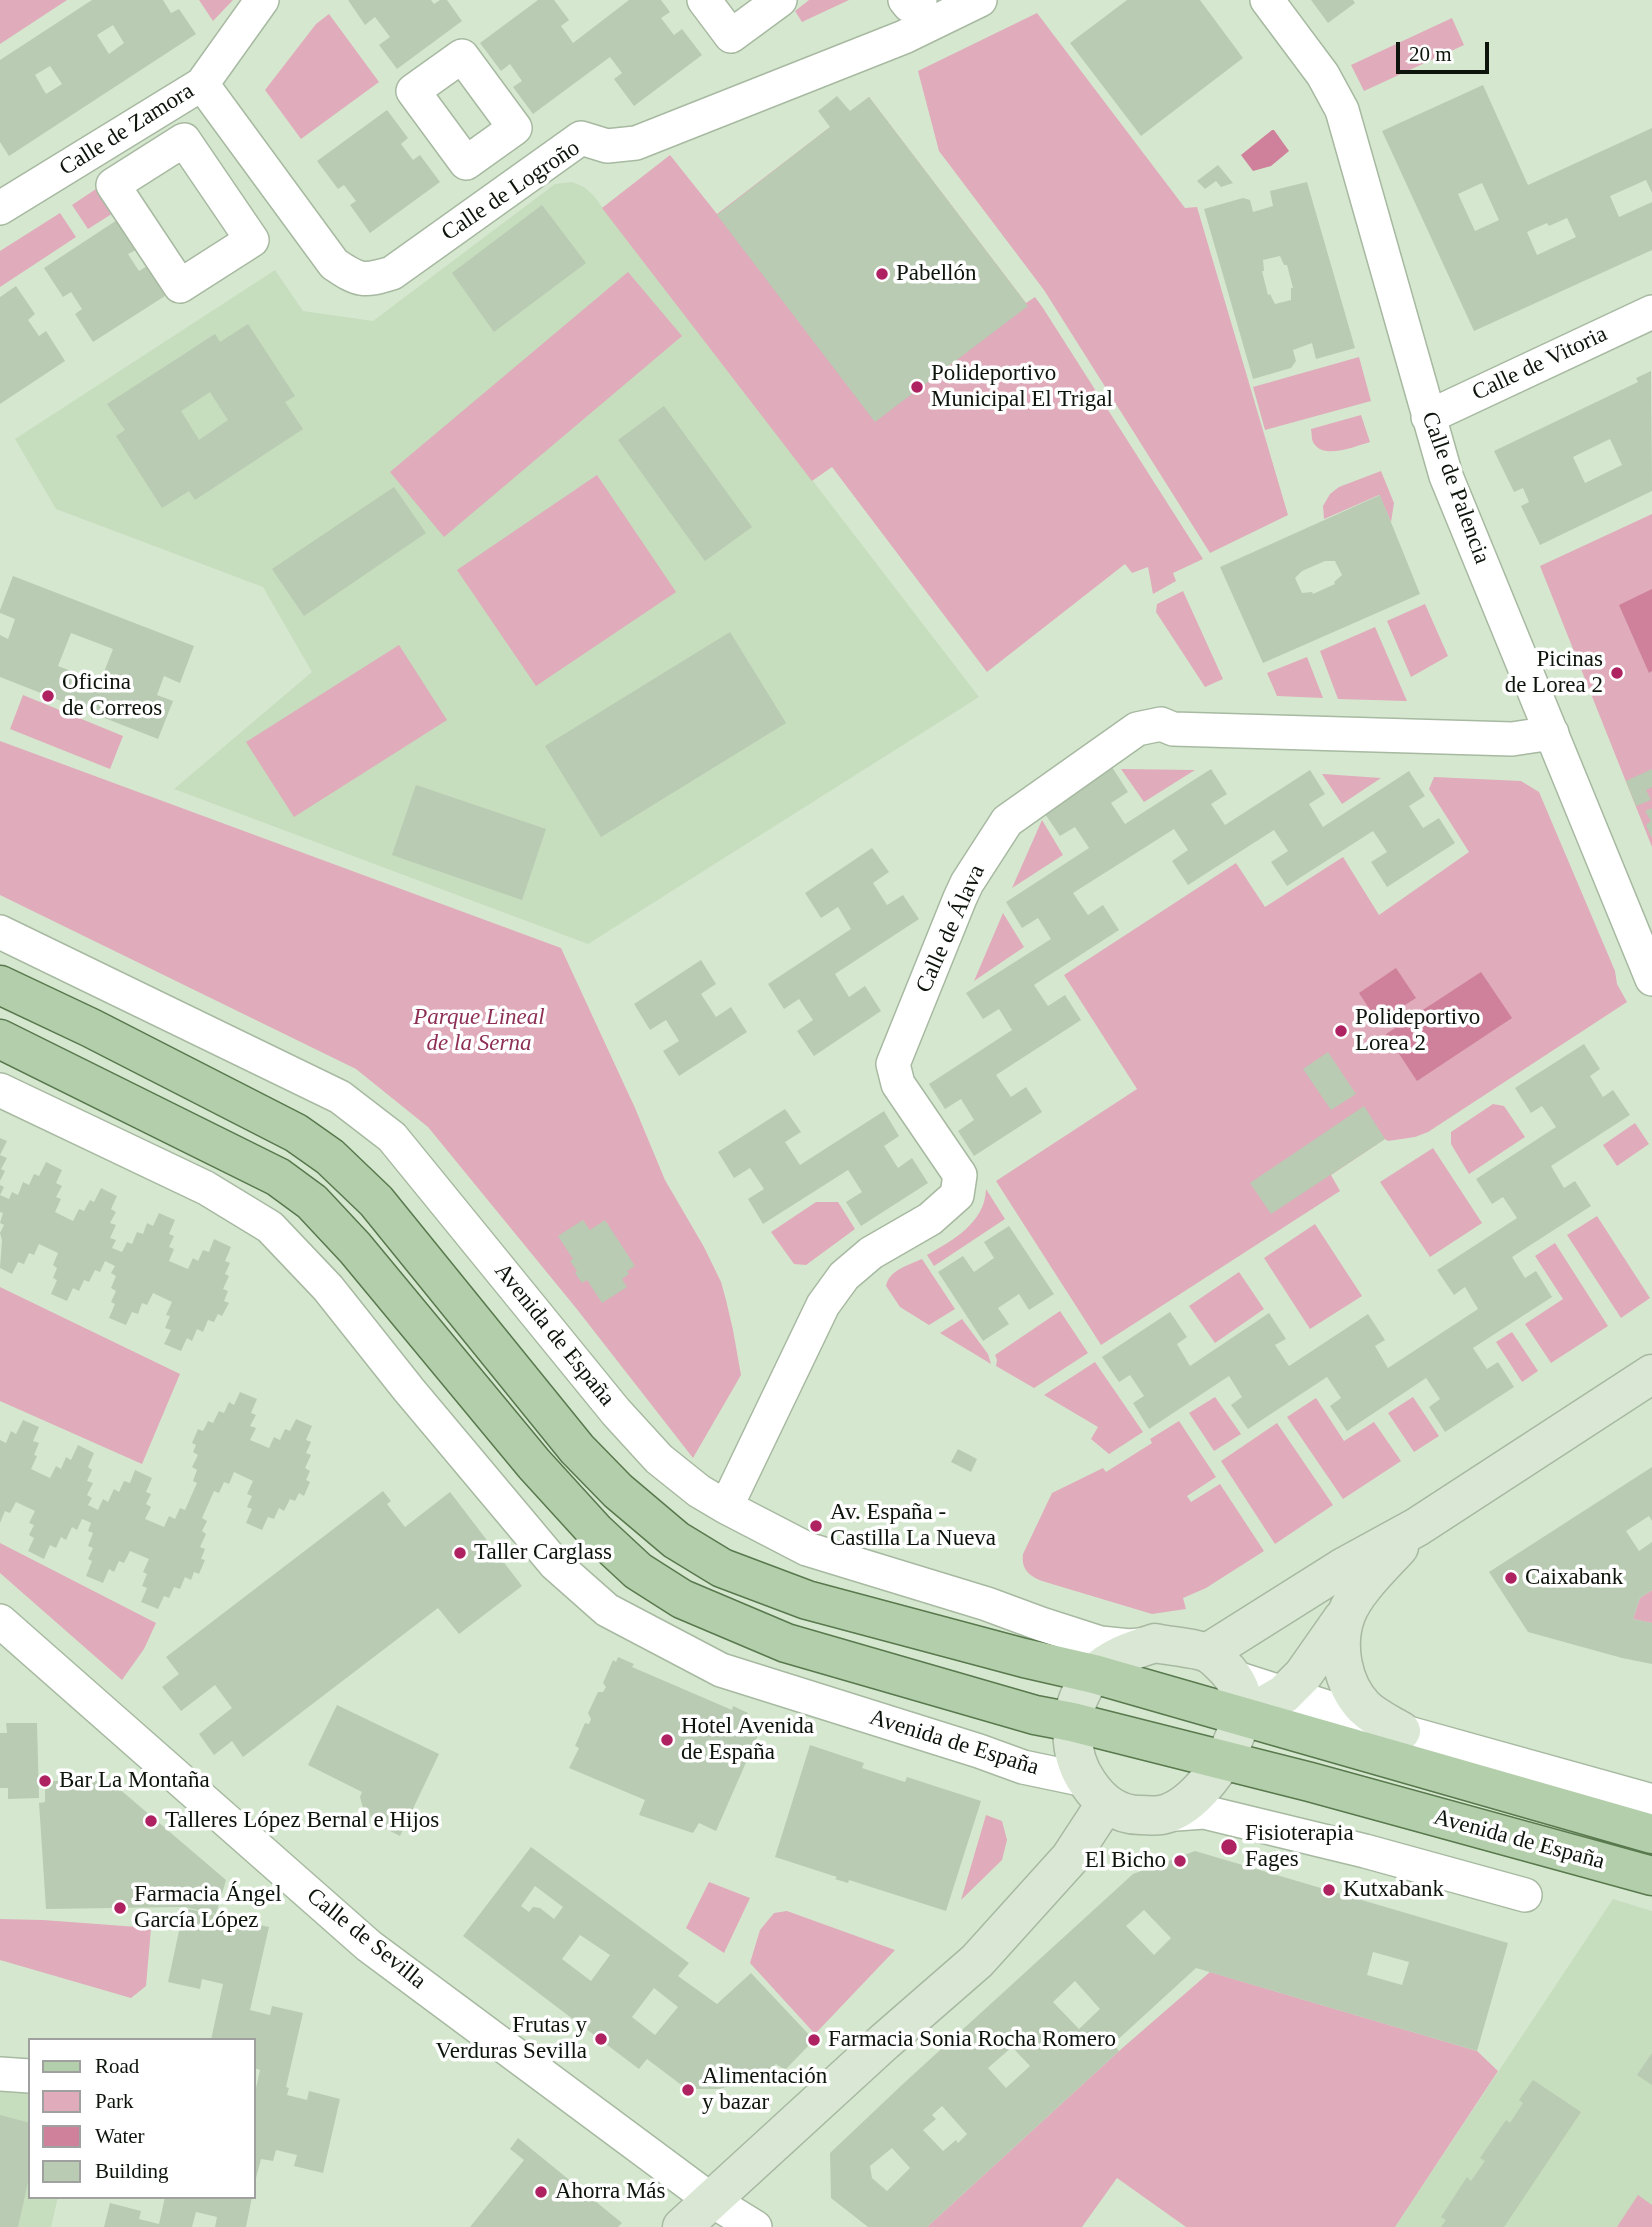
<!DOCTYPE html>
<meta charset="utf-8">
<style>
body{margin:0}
#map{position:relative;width:1652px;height:2227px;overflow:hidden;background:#d5e8cf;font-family:"Times New Roman",serif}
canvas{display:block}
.legend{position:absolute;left:28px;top:2038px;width:228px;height:161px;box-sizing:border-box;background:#fff;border:2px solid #9ea19d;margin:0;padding:9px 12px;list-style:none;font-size:21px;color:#0d140b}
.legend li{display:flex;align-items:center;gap:14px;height:35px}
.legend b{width:35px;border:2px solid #9ea19d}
.scale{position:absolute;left:1396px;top:42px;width:93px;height:32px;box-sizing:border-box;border:4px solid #0d140b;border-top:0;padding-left:9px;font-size:21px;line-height:24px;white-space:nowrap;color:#0d140b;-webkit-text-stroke:5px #fff;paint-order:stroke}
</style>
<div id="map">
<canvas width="1652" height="2227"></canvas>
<ul class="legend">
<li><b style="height:9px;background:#b3ceaa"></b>Road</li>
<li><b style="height:19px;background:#e0abbb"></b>Park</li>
<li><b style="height:19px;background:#cf809a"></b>Water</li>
<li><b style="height:19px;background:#b9cbb3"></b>Building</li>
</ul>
<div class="scale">20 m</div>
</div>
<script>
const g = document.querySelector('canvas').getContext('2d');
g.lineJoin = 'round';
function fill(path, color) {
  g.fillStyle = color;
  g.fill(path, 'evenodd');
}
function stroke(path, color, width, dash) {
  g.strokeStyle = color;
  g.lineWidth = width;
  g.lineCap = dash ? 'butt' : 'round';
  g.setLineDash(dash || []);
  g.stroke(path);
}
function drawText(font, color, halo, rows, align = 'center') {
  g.font = font + ' "Times New Roman",serif';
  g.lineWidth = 7;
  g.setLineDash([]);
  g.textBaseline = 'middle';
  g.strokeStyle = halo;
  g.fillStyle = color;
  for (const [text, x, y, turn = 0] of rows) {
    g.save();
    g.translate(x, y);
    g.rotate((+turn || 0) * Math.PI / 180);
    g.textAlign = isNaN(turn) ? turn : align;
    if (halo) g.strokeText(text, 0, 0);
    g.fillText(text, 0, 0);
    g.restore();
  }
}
fill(new Path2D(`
 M572,182L584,187L593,195L979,697L588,944L174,789L312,672L263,587L56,509L15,439L275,270L303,311L373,321L555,184Z
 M1613,1899L1652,1911V2227H1395Z
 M0,2090L30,2092V2197H58L51,2227H0Z`), '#c6ddbe');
fill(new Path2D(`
 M0,0H67L0,44Z
 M199,0H233L213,21Z
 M809,0H849L802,22L795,11Z
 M1037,13L1185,208L1197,207L1288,515L1210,553L1044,290L939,151L918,71Z
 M329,14L379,82L301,139L265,90L316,24Z
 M1452,18L1464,45L1364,91L1351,65Z
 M869,97L1026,303L1035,297L1043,308L1203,559L1173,573L1176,581L1153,594L1148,567L1132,573L1125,564L987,672L832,467L812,481L602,208L670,155L717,214Z
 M102,185L118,210L88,229L72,205Z
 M60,213L76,237L0,287V251Z
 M628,272L682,336L444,537L390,472Z
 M1359,357L1371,401L1265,430L1253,387Z
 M1361,415L1370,442C1356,446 1326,459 1315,445C1311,441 1312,434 1311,429Z
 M1381,471L1394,503L1391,522L1379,495L1324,519L1323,506L1330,494L1339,487Z
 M597,475L676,592L536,686L457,570Z
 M1652,514V847L1540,566Z
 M1183,591L1223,679L1205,687L1156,612L1157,604Z
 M1425,604L1448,656L1411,677L1387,621Z
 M1375,627L1407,701L1338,699L1320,651Z
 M399,645L447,720L294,817L246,742Z
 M1307,657L1323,698L1277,696L1267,673Z
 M23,695L123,736L110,769L10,729Z
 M0,741L561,948L635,1108L665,1180L704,1247L721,1282L726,1300L733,1330L741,1375L693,1458L576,1308L428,1127L356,1069L0,895Z
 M1121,769L1195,770L1144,802Z
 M1322,774H1323L1381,778L1342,804Z
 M1434,777L1521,781L1539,792L1615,971L1617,984L1627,1002L1428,1132L1415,1137L1388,1141L1385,1139L1331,1175L1340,1191L1101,1345L996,1181L1137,1089L1064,975L1236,863L1265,907L1343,857L1379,915L1469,852L1429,789Z
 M1042,820L1063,855L1012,888Z
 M1003,913L1024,947L974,981Z
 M1493,1104L1504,1106L1525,1137L1469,1174L1451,1144V1132Z
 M1635,1123L1649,1144L1617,1166L1603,1145Z
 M1433,1148L1482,1223L1430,1257L1380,1182Z
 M986,1189L1005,1219L934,1266L927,1255C953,1240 985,1223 986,1189Z
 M816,1202H838L855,1229L806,1265L794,1264L771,1232Z
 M1597,1216L1650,1298L1621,1318L1567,1235Z
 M1315,1224L1362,1296L1310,1329L1264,1258Z
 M1555,1243L1608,1326L1551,1363L1525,1324L1563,1299L1535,1256Z
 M922,1259L955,1309L929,1325L900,1307L886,1286C889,1270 909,1265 922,1259Z
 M1239,1272L1264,1309L1215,1343L1189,1306Z
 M0,1287L180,1374L142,1464L0,1401Z
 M1060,1311L1088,1353L1034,1388L996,1366L997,1360L995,1355Z
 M962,1319L988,1354L991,1364L940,1333Z
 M1512,1332L1538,1371L1522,1382L1496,1342Z
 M1095,1362L1143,1432L1109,1454L1091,1439L1098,1427L1044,1395Z
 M1215,1397L1241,1434L1214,1451L1189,1413Z
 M1413,1397L1439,1436L1414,1452L1388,1413Z
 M1316,1398L1344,1441L1374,1422L1401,1461L1343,1499L1287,1417Z
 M1179,1421L1216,1477L1187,1496L1191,1502L1220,1484L1264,1551L1206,1588L1183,1598L1186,1609L1152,1614L1042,1581C1029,1576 1021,1569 1023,1554L1052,1493L1103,1468L1106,1472L1152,1443L1150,1439Z
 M1277,1423L1333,1505L1275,1544L1221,1461Z
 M0,1543L156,1623L144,1649L122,1680L0,1573Z
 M1652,1590V1623L1633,1619L1640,1598Z
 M986,1815L1002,1821L1007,1840L1002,1860L961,1900Z
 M709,1882L750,1898L724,1953L686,1928Z
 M787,1911L895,1950L815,2034L750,1963L760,1930L774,1913Z
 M0,1919L43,1920L151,1928L146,1986L131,1998L0,1960Z
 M1210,1972L1477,2051L1498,2071L1395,2227H1186L1117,2178L1082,2227H927L1119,2051Z
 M1638,2195L1652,2205V2227H1617Z`), '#e0abbb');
fill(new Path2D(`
 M1272,130H1274L1289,151L1271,166L1253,171L1241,155Z
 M1652,589V671L1649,673L1619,605Z
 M1396,968L1416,998L1378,1022L1359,993Z
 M1481,972L1512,1018L1417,1081L1386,1034Z`), '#cf809a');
fill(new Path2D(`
 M92,0H163L171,13L179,9L196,34L9,156L0,142V60ZM113,25L124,43L109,54L97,35ZM50,66L62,84L46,94L35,75Z
 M348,0H431L434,4L440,0H447L462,21L397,69L379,45L390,37L375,17L365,25Z
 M538,0H554L569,20L561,26L573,43L629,0H661L670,12L661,18L674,35L682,29L702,55L634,106L614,79L622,73L610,57L533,114L513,87L522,81L510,64L501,71L480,43Z
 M1127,0H1200L1243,58L1141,136L1070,43Z
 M1311,0H1353L1355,3L1328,23Z
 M1483,85L1528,185L1652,128V193L1646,180L1610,196L1619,217L1652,202V250L1474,331L1382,131ZM1482,183L1499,220L1475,231L1458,194ZM1567,218L1576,237L1537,255L1527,232L1547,223L1549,226Z
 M837,96L850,111L869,97L1028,306L875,422L717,215L830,127L818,111Z
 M387,110L408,138L401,144L413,160L420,155L440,182L370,233L350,205L356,201L344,185L338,189L317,161Z
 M1218,165L1233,183L1221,187L1216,181L1205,189L1197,181Z
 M1307,182L1355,348L1316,359L1312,343L1293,350L1296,361L1291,368L1253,379L1204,209L1243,198L1250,200L1253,212L1273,206L1270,191ZM1280,256L1284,265H1287L1293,288H1291V300L1275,304L1270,294L1268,295L1262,271H1264L1263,260Z
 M542,205L586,263L494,332L452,273Z
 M117,220L136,250L128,254L139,271L147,266L165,296L93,342L75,314L82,309L71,292L63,297L44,268Z
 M16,286L35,314L28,320L39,336L46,331L65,361L0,404V297Z
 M248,324L295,396L285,402L303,429L195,500L189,491L162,508L116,436L125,430L107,404L215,334L220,342ZM210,392L228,420L199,440L181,411Z
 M1651,371L1652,491L1540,545L1521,506L1529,502L1523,488L1514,492L1494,451L1638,382L1636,378ZM1610,439L1622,465L1585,483L1573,457Z
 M664,406L752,527L705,561L618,440Z
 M394,487L426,533L304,616L272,569Z
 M1380,495L1420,594L1263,663L1220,567ZM1325,561H1335L1342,575L1334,582L1335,584L1313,594L1312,592L1302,593L1295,578L1302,571Z
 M13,576L194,646L180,683L164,676L157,695L173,701L158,739L0,677V635L8,639L15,619L0,613V610ZM71,633L113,649L100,682L58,666Z
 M730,632L786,723L601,837L545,746Z
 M1112,767L1128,792L1111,803L1125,824L1211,769L1227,794L1211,804L1225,825L1310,770L1325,794L1309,804L1323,827L1409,771L1425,796L1409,806L1423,828L1439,818L1455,843L1387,887L1371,862L1387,852L1373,831L1287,886L1271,862L1288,851L1274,830L1188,885L1172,861L1188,850L1174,829L1073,893L1088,915L1103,905L1119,930L1034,985L1048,1006L1065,995L1081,1020L996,1075L1011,1097L1026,1087L1042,1112L974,1156L958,1131L974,1120L961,1099L945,1109L929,1084L1012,1030L999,1009L983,1019L966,993L1051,939L1038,918L1022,928L1006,902L1089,848L1075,827L1060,836L1043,811Z
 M1652,769V787L1646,790L1651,800L1636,806L1626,781Z
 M416,785L546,829L522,900L392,855Z
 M1652,808V838L1646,825L1651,821L1645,811Z
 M872,848L889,872L873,883L887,905L903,895L919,919L835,974L849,997L865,986L881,1011L814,1056L797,1031L813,1020L799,999L784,1009L768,984L851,929L838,907L821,918L805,893Z
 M701,960L716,984L701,994L716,1017L731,1007L747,1032L679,1076L663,1051L679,1041L666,1020L650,1030L634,1004Z
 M1584,1044L1600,1069L1590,1076L1603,1097L1613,1090L1630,1115L1551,1166L1564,1188L1575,1181L1591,1206L1512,1257L1525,1278L1536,1271L1552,1297L1473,1348L1487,1369L1498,1362L1514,1387L1445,1432L1429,1407L1440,1399L1426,1378L1347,1431L1330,1406L1341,1398L1327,1377L1248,1429L1231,1405L1242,1397L1229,1376L1149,1429L1133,1403L1144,1396L1130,1375L1119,1382L1102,1357L1170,1312L1187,1337L1177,1344L1190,1366L1269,1313L1286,1339L1275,1345L1289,1366L1368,1314L1385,1340L1375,1346L1388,1368L1478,1309L1465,1287L1454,1295L1437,1270L1517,1218L1503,1197L1492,1204L1476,1179L1556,1127L1542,1106L1531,1113L1515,1088Z
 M1328,1052L1356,1094L1331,1110L1303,1069Z
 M1364,1106L1385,1139L1271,1214L1250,1183Z
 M785,1109L801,1132L785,1142L800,1165L884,1111L899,1136L884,1146L898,1168L912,1158L928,1183L861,1226L846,1202L862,1192L848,1170L763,1224L748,1199L764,1189L750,1168L734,1178L718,1152Z
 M0,1138L7,1141L0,1155L7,1158L1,1169L5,1171L0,1181Z
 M46,1162L62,1170L56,1183L62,1186L56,1197L61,1199L55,1212L73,1221L79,1209L84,1211L90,1200L94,1202L101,1188L117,1196L111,1209L116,1212L110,1223L116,1225L110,1238L116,1240L112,1248L122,1252L127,1242L132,1244L137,1232L143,1234L147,1223L153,1226L159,1213L175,1220L169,1234L174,1236L169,1247L174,1249L169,1261L188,1269L193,1258L198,1261L203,1250L209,1252L214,1239L231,1247L225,1261L230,1263L225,1274L229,1276L223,1289L228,1291L224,1301L229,1303L222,1316L218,1314L214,1322L208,1320L203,1332L197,1329L192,1341L187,1338L181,1351L164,1344L171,1330L165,1328L170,1316L166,1315L172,1302L153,1293L147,1305L142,1303L138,1314L132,1312L126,1325L109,1318L115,1304L111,1302L116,1291L111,1288L116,1276L111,1273L115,1266L105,1261L100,1272L95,1270L89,1282L84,1280L79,1291L73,1288L67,1301L51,1294L57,1280L53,1278L57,1268L53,1265L58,1253L39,1244L34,1255L29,1253L24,1264L18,1262L12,1274L0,1268L2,1240L0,1233L4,1225L0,1223L3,1213L0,1212V1185L4,1187L0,1195L9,1199L12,1192L18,1195L23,1182L29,1185L34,1174L39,1176Z
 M583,1220L590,1230L605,1220L635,1266L627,1271L629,1274L622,1279L627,1287L602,1303L587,1280L582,1283L575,1273L577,1271L570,1261L573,1259L558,1236Z
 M1009,1226L1054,1294L1029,1310L1019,1294L998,1308L1009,1324L983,1341L938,1272L963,1256L974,1272L994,1258L984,1242Z
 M240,1392L257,1399L251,1413L256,1415L250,1426L256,1428L250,1440L269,1448L274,1437L280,1440L285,1429L290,1431L296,1419L312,1426L306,1440L311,1442L306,1453L311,1455L305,1468L310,1471L306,1480L310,1482L304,1496L299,1493L295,1501L290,1499L284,1511L279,1508L274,1519L268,1517L262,1530L246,1523L252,1509L247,1507L252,1496L247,1494L253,1481L234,1472L229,1484L224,1482L219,1493L214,1491L202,1518L207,1521L202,1531L206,1534L200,1547L205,1549L201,1559L205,1560L199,1574L194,1572L191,1580L185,1577L180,1589L174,1587L169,1598L164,1596L158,1609L141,1602L147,1588L142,1586L147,1574L143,1572L149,1559L130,1551L124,1563L119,1561L114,1572L109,1569L103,1583L86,1576L92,1561L88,1559L93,1548L88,1546L93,1533L88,1531L91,1523L87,1521L82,1519L77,1530L72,1527L66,1540L61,1537L56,1548L50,1545L44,1559L28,1551L34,1538L29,1535L34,1525L29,1523L35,1511L16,1502L10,1513L5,1511L0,1523V1440L6,1443L11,1431L16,1434L23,1420L39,1427L33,1441L39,1443L34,1455L37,1456L31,1469L50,1478L56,1466L61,1469L66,1457L71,1460L78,1445L94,1453L88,1467L92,1470L87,1481L93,1483L87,1495L92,1498L88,1505L98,1510L103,1499L108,1502L114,1489L119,1492L124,1481L130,1483L135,1470L152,1478L146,1492L151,1494L146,1504L151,1507L145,1519L164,1527L169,1516L175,1519L180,1508L185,1510L197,1483L193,1481L197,1470L192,1467L198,1455L193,1452L196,1445L192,1443L198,1429L203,1431L208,1421L213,1423L219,1411L224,1413L229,1402L234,1405Z
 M958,1449L977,1459L971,1472L951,1462Z
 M1652,1467V1521L1649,1516L1626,1531L1639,1551L1652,1542V1590L1640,1598L1633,1619L1652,1623V1664L1622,1658L1528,1632L1489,1572Z
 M383,1491L391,1501L387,1504L405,1527L450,1492L522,1586L459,1634L438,1608L243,1757L232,1741L214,1755L199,1734L232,1708L215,1685L181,1711L162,1687L179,1674L166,1657Z
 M618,1657L634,1664L632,1667L732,1710L733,1706L748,1713L745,1717L748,1719L744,1729L758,1735L716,1831L699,1823L693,1833L639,1815L645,1800L569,1768L579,1748L575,1746L585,1723L589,1724L591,1719L588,1713L598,1692H603L606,1687L603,1683L613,1660L616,1662Z
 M337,1705L439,1754L400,1836L372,1822L369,1810L363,1808L360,1797L362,1792L308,1765Z
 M6,1723H37L39,1798L8,1799V1788H0V1733H7Z
 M810,1745L864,1763L862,1768L905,1782L907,1777L981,1801L946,1911L849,1880L848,1883L835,1879L837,1877L775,1857Z
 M45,1781H110L226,1880L216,1914L185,1907L46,1909L39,1803L45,1802Z
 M531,1847L689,1963L678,1976L717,2004L751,1973L814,2040L785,2070L776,2064L752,2087L747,2082L719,2089H697L691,2086L688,2090L647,2059L639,2069L463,1936ZM535,1886L563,1907L554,1919L540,1908L533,1907L529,1912L521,1906ZM580,1935L610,1955L591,1981L562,1959ZM654,1988L678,2007L655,2035L632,2017Z
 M1195,1851L1508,1943L1477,2051L1196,1968L1113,2044L1119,2051L927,2227H868L831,2198L830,2153L904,2083L1133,1874ZM1144,1910L1171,1938L1154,1955L1126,1926ZM1373,1952L1409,1962L1402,1985L1367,1975ZM1075,1981L1100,2009L1079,2029L1053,2002ZM1012,2047L1030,2066L1006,2088L988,2068ZM942,2106L967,2134L958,2143L956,2140L943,2151L923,2130L936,2119L932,2115ZM892,2148L910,2168L887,2191L872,2178L870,2166Z
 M184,1908L217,1915L215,1925L235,1930L237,1920L269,1927L250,2010L270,2015L272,2006L303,2013L286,2087L289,2088L287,2095L307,2100L309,2091L340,2099L323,2173L294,2166L297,2155L276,2150L273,2161L261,2159L254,2186V2097L260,2070L254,2068V2040H211L223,1984L202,1979L200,1989L168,1982Z
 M1652,2053V2085L1637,2075Z
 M1533,2080L1581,2112L1504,2227H1441L1446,2220L1441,2217L1467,2177L1471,2181L1485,2161L1480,2158L1506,2120L1510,2123L1523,2103L1519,2100Z
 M0,2115L30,2123V2173L18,2227H0Z
 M518,2138L622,2223L618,2227H470L524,2160L510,2149Z
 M165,2197H252L246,2227H215L217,2217L196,2212L192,2227H104L110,2203L141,2211L139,2219L159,2224Z`), '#b9cbb3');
const street = new Path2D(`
 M704,0L731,36L780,0
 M905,0L909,5L920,0
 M1267,0L1323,75L1342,110L1446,476L1652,979
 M462,56L515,128L466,163L413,91Z
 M202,84L334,264C359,281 363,282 392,273L581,138L607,146L636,143L904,37L980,0
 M184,140L252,240L180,286L113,185Z
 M0,208L202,84L262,0
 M1428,417L1652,312
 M0,932L340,1097L392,1137L616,1412L659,1459L699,1491L726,1507L807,1549L987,1604L1041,1624L1100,1643L1130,1646L1149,1644
 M0,1090L206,1188L270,1227L328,1288L409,1390L555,1564L607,1610L721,1670L979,1751L1023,1767L1085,1780
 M726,1507L823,1305L844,1276L871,1253L930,1219L957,1195L960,1175L898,1084L893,1064L960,898L967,883L1007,821L1137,729L1161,724L1173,729L1512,739L1552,733
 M0,1621L369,1946L711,2200L755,2227
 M1233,1677L1401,1731L1652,1801
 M1162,1815L1204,1812L1365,1851L1525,1895
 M0,2074L30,2076`);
const secondary = new Path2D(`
 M1399,1547C1382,1566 1355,1591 1346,1615C1335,1645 1342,1684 1364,1707C1374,1717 1389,1724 1401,1731
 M1155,1643C1169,1646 1196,1648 1208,1653C1215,1657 1222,1665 1228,1671C1233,1677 1239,1686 1241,1694C1245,1714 1237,1732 1229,1750C1216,1774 1189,1810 1161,1815C1155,1816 1147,1815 1140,1815C1118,1815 1100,1801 1088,1783C1066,1752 1067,1703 1094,1674C1111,1657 1133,1650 1155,1643Z
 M1207,1653L1342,1568L1417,1527L1652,1374
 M1242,1718L1284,1694L1303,1675L1343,1618
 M682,2227L884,2042L977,1961L1070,1858L1106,1803`);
const primary = new Path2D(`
 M0,985L91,1028L296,1133L330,1157L376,1201L577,1449L618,1491L676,1540L722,1568L807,1600L1024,1658L1094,1674L1652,1834
 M0,1039L278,1177L312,1202L355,1248L534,1464L596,1532L638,1571L682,1599L786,1643L1035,1715L1072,1722L1310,1782L1652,1876`);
stroke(street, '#a7b9a1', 36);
stroke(secondary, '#a7b9a1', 41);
stroke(primary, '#58784d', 41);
stroke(street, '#fff', 33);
stroke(secondary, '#d9e7d4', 38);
stroke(primary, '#b3ceaa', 38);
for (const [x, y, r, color] of [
 [882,274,7,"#ae2262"],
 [917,387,7,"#ae2262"],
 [1617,673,7,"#ae2262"],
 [48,696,7,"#ae2262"],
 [1341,1031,7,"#ae2262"],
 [816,1526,7,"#ae2262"],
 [460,1553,7,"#ae2262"],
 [1511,1578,7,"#ae2262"],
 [667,1740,7,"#ae2262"],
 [45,1781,7,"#ae2262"],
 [151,1821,7,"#ae2262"],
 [1229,1847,9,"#ae2262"],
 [1180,1861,7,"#ae2262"],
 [1329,1890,7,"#ae2262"],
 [120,1908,7,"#ae2262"],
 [601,2039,7,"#ae2262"],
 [814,2040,7,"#ae2262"],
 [688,2090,7,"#ae2262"],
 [541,2192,7,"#ae2262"]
]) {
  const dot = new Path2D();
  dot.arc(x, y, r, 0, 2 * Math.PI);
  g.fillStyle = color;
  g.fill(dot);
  stroke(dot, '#fff', 2.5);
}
drawText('23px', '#0d140b', '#fff', [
 ["Calle de Zamora",127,130,-32],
 ["Calle de Logroño",511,191,-34],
 ["Calle de Vitoria",1540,364,-25],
 ["Calle de Palencia",1455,488,70],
 ["Calle de Álava",951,929,-66],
 ["Avenida de España",554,1335,51],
 ["Avenida de España",954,1743,17],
 ["Avenida de España",1519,1840,15],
 ["Calle de Sevilla",366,1939,39]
]);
drawText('23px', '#0d140b', '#fff', [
 ["Pabellón",896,274],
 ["Polideportivo",931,374],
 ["Municipal El Trigal",931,400],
 ["Picinas",1603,660,"right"],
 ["de Lorea 2",1603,686,"right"],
 ["Oficina",62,683],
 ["de Correos",62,709],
 ["Polideportivo",1355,1018],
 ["Lorea 2",1355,1044],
 ["Av. España -",830,1513],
 ["Castilla La Nueva",830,1539],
 ["Taller Carglass",474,1553],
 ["Caixabank",1525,1578],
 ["Hotel Avenida",681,1727],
 ["de España",681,1753],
 ["Bar La Montaña",59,1781],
 ["Talleres López Bernal e Hijos",165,1821],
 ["Fisioterapia",1245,1834],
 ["Fages",1245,1860],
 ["El Bicho",1166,1861,"right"],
 ["Kutxabank",1343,1890],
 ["Farmacia Ángel",134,1895],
 ["García López",134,1921],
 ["Frutas y",587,2026,"right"],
 ["Verduras Sevilla",587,2052,"right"],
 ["Farmacia Sonia Rocha Romero",828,2040],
 ["Alimentación",702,2077],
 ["y bazar",702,2103],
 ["Ahorra Más",555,2192]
], 'left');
drawText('italic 23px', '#8d2f54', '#fff', [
 ["Parque Lineal",479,1018],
 ["de la Serna",479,1044]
]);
</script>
